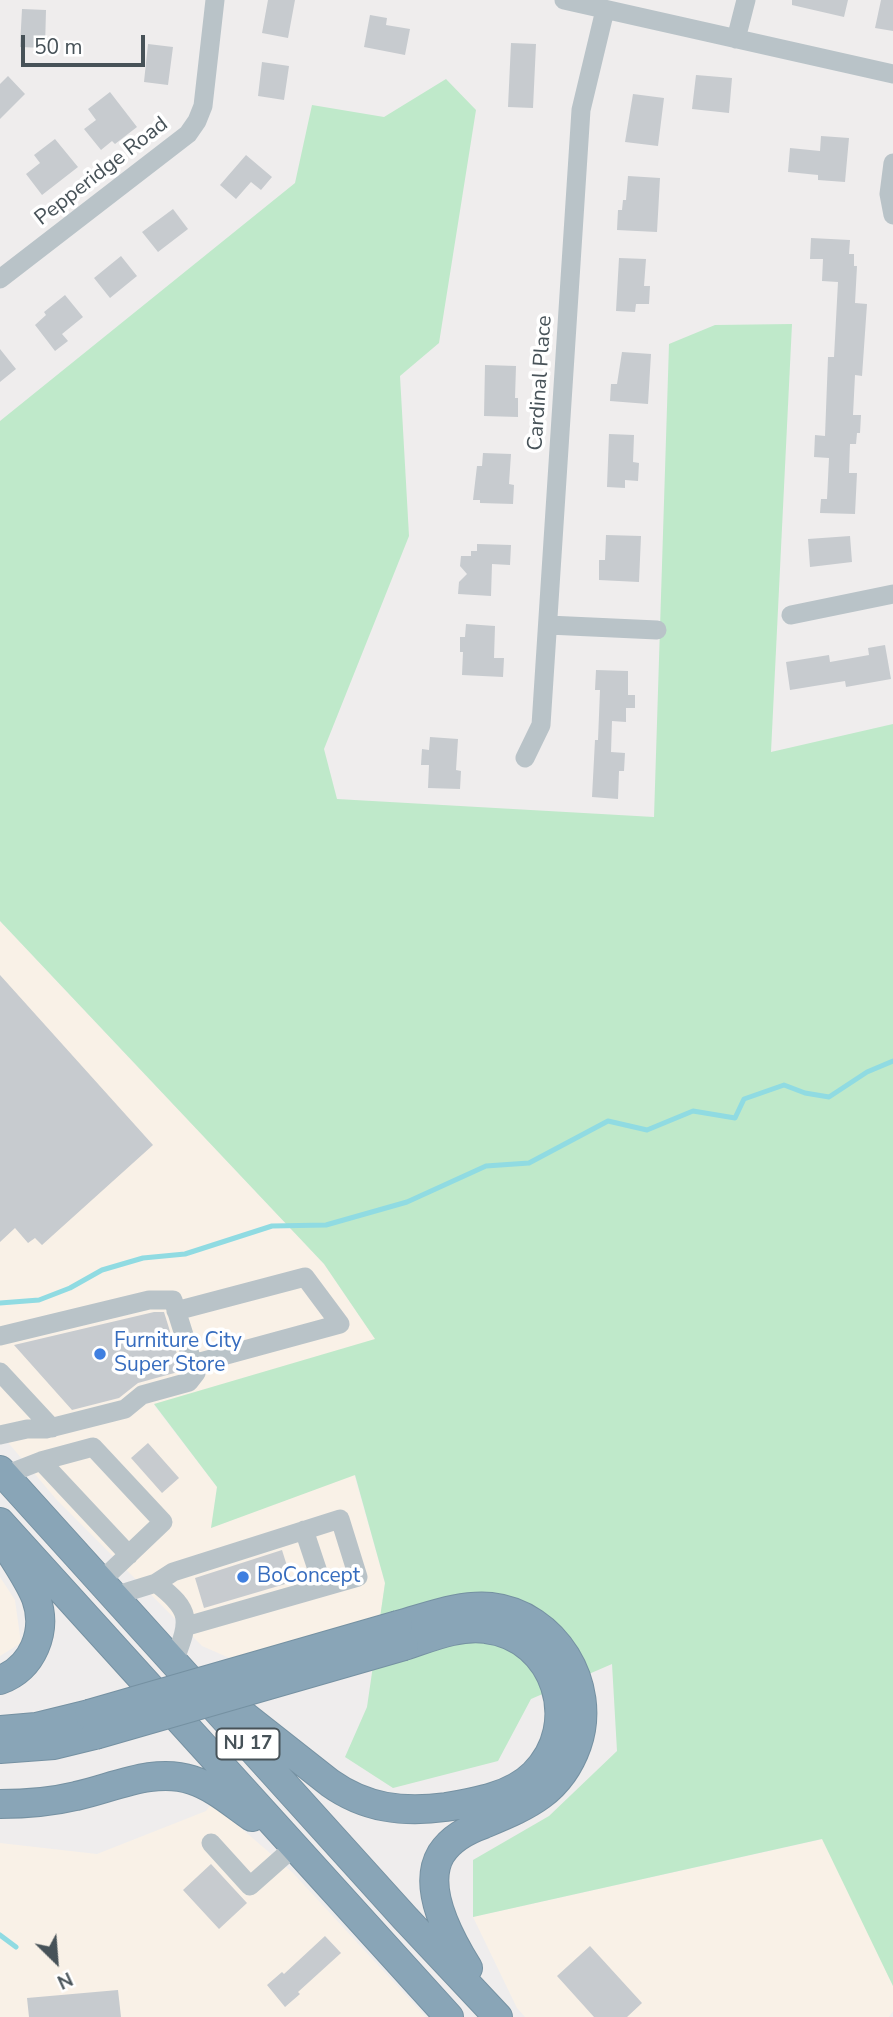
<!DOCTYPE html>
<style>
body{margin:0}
#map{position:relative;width:893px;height:2017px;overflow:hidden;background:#efeded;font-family:"Nunito Sans",sans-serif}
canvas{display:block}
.north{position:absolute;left:21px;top:1926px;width:70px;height:70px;-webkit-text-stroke:5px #fff;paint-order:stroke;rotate:155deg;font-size:19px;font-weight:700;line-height:28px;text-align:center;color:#475258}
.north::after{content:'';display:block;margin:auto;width:24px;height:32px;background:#475258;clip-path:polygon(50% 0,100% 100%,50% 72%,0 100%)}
.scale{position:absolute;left:21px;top:35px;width:124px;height:32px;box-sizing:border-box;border:4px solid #475258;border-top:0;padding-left:9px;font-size:21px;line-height:24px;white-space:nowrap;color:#475258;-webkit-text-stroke:5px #fff;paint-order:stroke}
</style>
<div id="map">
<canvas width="893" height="2017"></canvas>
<div class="north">N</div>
<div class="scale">50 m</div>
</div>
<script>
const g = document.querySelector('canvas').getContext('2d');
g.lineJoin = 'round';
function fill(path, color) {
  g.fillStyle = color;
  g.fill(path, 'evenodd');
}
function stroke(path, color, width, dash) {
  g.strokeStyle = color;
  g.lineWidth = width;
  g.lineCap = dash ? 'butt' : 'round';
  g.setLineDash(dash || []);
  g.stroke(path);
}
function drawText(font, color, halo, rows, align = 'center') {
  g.font = font + ' "Nunito Sans",sans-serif';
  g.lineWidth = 7;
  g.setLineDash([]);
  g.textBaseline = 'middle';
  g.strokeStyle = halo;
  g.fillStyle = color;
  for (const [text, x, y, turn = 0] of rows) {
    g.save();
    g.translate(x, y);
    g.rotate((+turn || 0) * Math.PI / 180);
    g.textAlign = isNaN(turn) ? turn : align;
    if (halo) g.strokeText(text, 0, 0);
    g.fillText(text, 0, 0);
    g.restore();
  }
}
fill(new Path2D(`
 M0,921L324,1264L376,1340L154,1405L217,1487L211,1528L354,1474L385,1583L380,1618L234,1660L202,1646L56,1499L0,1433Z
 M0,1577L15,1600L21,1643L0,1656Z
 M212,1803L293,1873L426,2017H0V1843L97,1854L206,1811Z
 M823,1839L893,1986V2011L889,2017H525L517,2008L473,1917Z`), '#f9f1e7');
fill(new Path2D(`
 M446,79L476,110L439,343L400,376L409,536L324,749L337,799L654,817L669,344L715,325L792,324L771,752L893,724V1986L822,1839L473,1917V1860L549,1816L617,1751L612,1664L531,1699L498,1761L393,1788L345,1757L367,1707L385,1583L355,1475L211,1528L217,1487L154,1404L375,1339L324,1264L0,921V421L295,183L312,105L384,117Z`), '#bfe9ca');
stroke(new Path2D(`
 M0,1303L39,1300L70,1288L102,1270L143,1258L185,1254L272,1226L326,1225L407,1202L486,1166L529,1163L608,1121L647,1130L693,1111L735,1118L744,1099L784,1085L805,1093L829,1097L867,1072L893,1061
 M0,1935L16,1947`), '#90dbe2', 5);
fill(new Path2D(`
 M268,0H295L288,38L262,33Z
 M792,0H848L844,17L792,5Z
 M881,0H893V31L875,28Z
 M22,9L46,10L45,48L20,47Z
 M370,15L387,18L386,25L410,29L405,55L364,47Z
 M511,43L536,44L533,108L508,107Z
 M148,44L173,47L168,85L144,82Z
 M262,62L289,66L284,100L258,96Z
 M696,75L732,78L729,113L692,109Z
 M8,76L25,94L0,119V84Z
 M110,92L137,127L115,144L112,141L101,150L84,129L96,120L88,109Z
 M633,94L664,98L658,146L625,142Z
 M821,136L849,138L845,182L818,180V175L788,172L790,148L820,151Z
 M55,139L78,167L42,195L26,174L40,163L34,155Z
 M246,155L272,177L261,190L251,182L236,199L220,185Z
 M628,176L660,178L657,232L617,230L618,210H622L623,200H626Z
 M173,209L188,229L158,252L142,232Z
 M811,238L850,240L849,254H854V266H857L855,303L867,304L862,376L855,375L853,415H861L860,433H857L856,444H850L849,473H857L855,514L820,513L821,499H827L829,458L814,457L815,435L825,436L828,357H834L838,282L822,281L823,259H810Z
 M121,256L137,276L110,298L94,278Z
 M619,258L646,259L644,286H650L649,304H636L635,312L616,311Z
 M65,295L83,317L62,334L68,341L55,351L35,325L46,315L44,312Z
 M0,349L16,369L0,382Z
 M622,352L651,354L648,404L610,401L611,384H617Z
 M485,365L516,366L515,398H518V417L484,416Z
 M609,434L634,435L633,462L639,463L638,481L625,480V488L607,487Z
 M483,453L511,454L509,484L514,485L513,504L480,503V500H473L477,466H482Z
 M606,535L641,536L639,582L599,580V560H605Z
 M850,536L852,562L810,567L808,539Z
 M477,544L511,545L510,565L492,564L491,596L458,594L459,582L467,574L460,566L461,556H471V551H477Z
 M466,624L495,626L494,658H504L503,677L462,675L463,652H460V637H465Z
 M885,645L891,679L846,687L845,681L790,690L786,662L829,655L830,662L869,655L868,648Z
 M596,670L628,671V695H635V708H626V722L612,721L611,752L625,753L624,771H619L618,799L592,797L595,740H598L600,690H595Z
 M430,737L458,739L456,770L461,771L460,789L428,788L429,765H421L422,749L429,750Z
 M0,975L153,1145L42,1245L35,1238L28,1243L15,1228L0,1242Z
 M154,1312H164L181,1367L178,1372L138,1383L119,1398L72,1410L14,1345Z
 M148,1443L179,1478L162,1493L131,1458Z
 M282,1550L292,1582L204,1608L195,1578Z
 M211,1864L247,1903L219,1929L183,1890Z
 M325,1936L341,1953L298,1992L300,1994L285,2007L267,1985L282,1972L284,1974Z
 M590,1946L642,2003L627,2017H594L557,1976Z
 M118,1990L121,2017H29L27,1998Z`), '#c7cbcf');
const highway = new Path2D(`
 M0,1470L405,1918L498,2017
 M0,1522L449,2017
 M398,1625C428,1617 460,1604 491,1607C555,1614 598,1685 577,1745C560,1793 527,1806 484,1824C467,1830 451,1838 441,1854C421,1888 450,1939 468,1968
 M0,1680C33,1668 48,1631 36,1598C29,1581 18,1565 8,1549
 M222,1698L330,1783C365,1808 403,1813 446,1807C476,1802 512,1796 534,1774C584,1725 556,1637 486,1629C459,1625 429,1638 404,1646
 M0,1730L36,1727L89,1714
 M0,1749L54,1745L95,1735
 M0,1804C25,1804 51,1802 76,1796C113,1788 154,1767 192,1780C214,1787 233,1804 252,1817`);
stroke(highway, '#7591a2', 30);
stroke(new Path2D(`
 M564,0L893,74
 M736,39L746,0
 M893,163L889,194L893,215
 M0,279L188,134L197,121L203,106L215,0
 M791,615L893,594
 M548,625L657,630
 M525,758L541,725L581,110L605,10
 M176,1311L305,1277L340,1324L193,1364
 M0,1336L149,1300H173L196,1373L189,1382L142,1395L125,1409L46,1429H27L0,1435
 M0,1372L52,1428
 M41,1461L129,1555
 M5,1475L41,1461L93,1447L163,1522L101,1581
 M304,1530L323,1587
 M156,1583L173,1572L340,1519L358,1577L187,1626
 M114,1596L156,1583C194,1612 189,1621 174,1662
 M211,1843L250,1886L294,1847`), '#b9c3c8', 19);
stroke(highway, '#89a5b7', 28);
const highwayBridge = new Path2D(`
 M89,1714L398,1625
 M95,1735L404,1646`);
stroke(highwayBridge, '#7591a2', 30, []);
stroke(highwayBridge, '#89a5b7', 28);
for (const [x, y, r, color] of [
 [100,1354,7,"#3f7fe0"],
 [243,1577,7,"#3f7fe0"]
]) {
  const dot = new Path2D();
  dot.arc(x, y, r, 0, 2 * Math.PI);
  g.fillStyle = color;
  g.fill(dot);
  stroke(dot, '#fff', 2.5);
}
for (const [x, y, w] of [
 [248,1744,63]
]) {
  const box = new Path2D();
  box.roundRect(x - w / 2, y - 15.5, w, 31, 5);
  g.fillStyle = '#fff';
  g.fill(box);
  stroke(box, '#475258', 2);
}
drawText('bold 19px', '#475258', null, [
 ["NJ 17",248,1744]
]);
drawText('21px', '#475258', '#fff', [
 ["Pepperidge Road",102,172,-38],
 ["Cardinal Place",541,383,-86]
]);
drawText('21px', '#366cbe', '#fff', [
 ["Furniture City",114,1342],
 ["Super Store",114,1366],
 ["BoConcept",257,1577]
], 'left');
</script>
